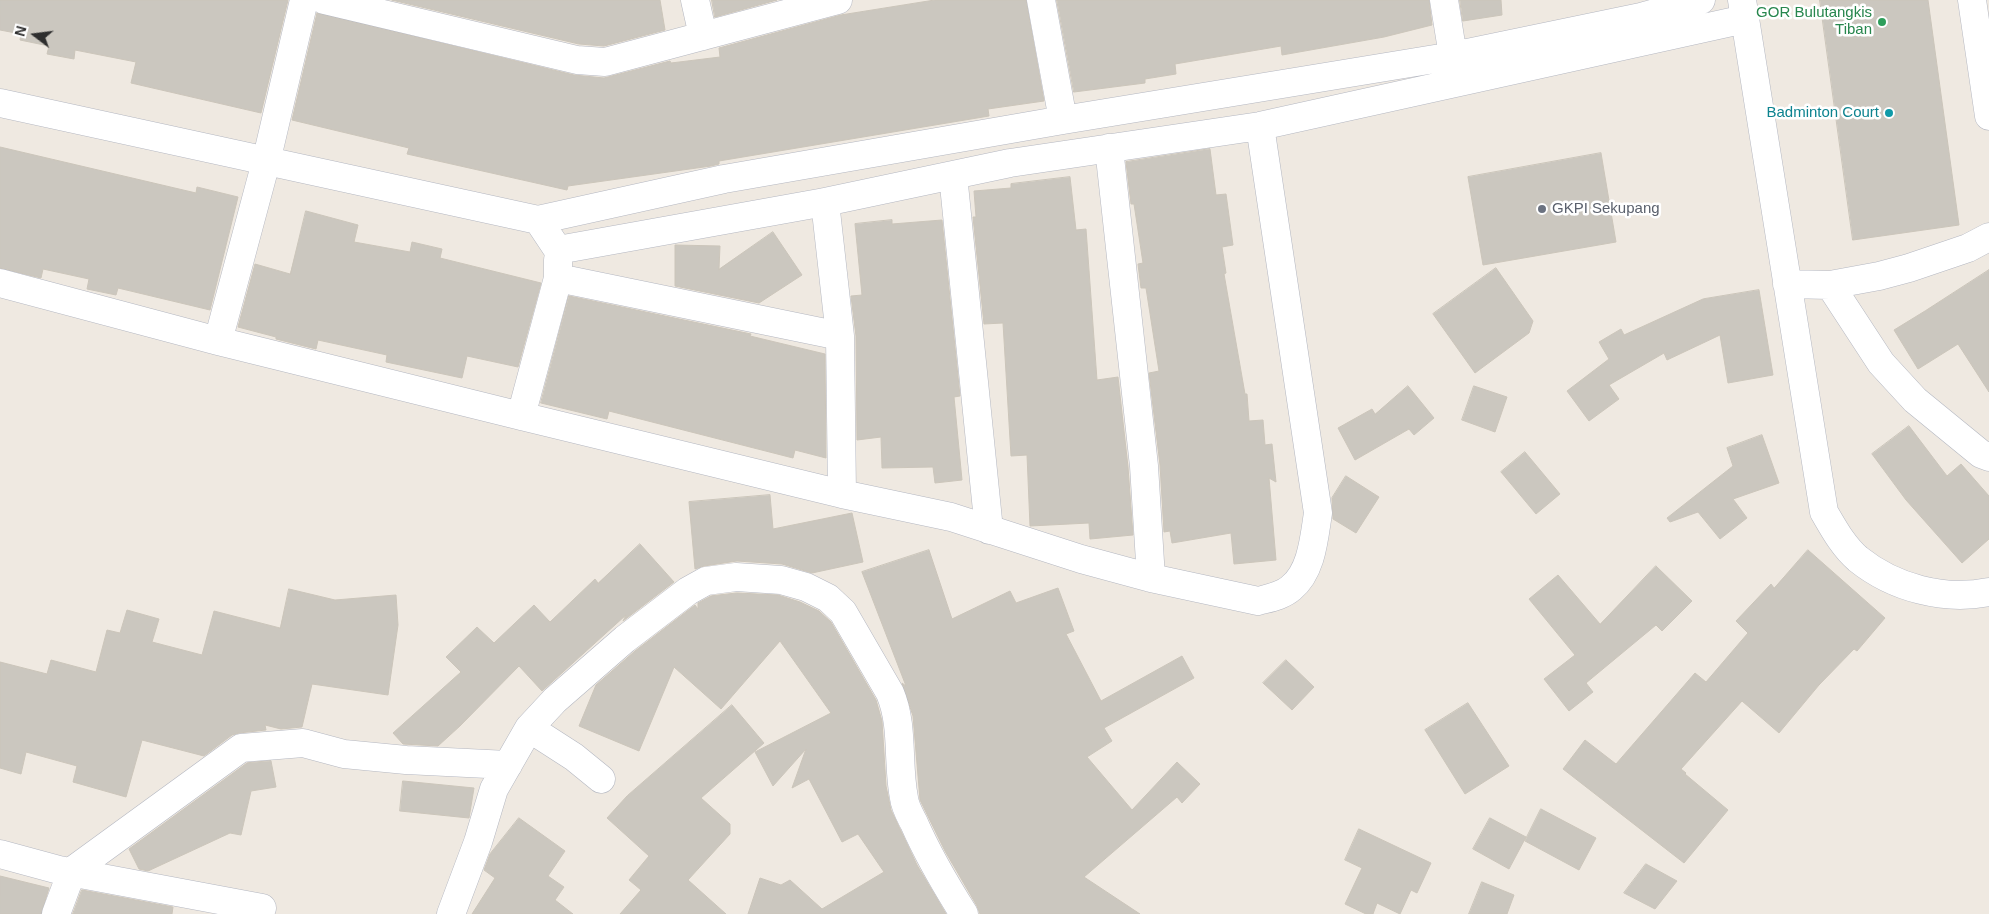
<!DOCTYPE html>
<style>
body{margin:0}
#map{position:relative;width:1989px;height:914px;overflow:hidden;background:#efe9e1;font-family:Helvetica,sans-serif}
canvas{display:block}
.north{position:absolute;left:10px;top:10px;width:50px;height:50px;-webkit-text-stroke:4px #fff;paint-order:stroke;rotate:285deg;font-size:14px;font-weight:700;line-height:20px;text-align:center;color:#2e2e2e}
.north::after{content:'';display:block;margin:auto;width:18px;height:22px;background:#2e2e2e;clip-path:polygon(50% 0,100% 100%,50% 72%,0 100%)}
</style>
<div id="map">
<canvas width="1989" height="914"></canvas>
<div class="north">N</div>
</div>
<script>
const g = document.querySelector('canvas').getContext('2d');
g.lineJoin = 'round';
function fill(path, color) {
  g.fillStyle = color;
  g.fill(path, 'evenodd');
}
function stroke(path, color, width, dash) {
  g.strokeStyle = color;
  g.lineWidth = width;
  g.lineCap = dash ? 'butt' : 'round';
  g.setLineDash(dash || []);
  g.stroke(path);
}
function drawText(font, color, halo, rows, align = 'center') {
  g.font = font + ' Helvetica,sans-serif';
  g.lineWidth = 5;
  g.setLineDash([]);
  g.textBaseline = 'middle';
  g.strokeStyle = halo;
  g.fillStyle = color;
  for (const [text, x, y, turn = 0] of rows) {
    g.save();
    g.translate(x, y);
    g.rotate((+turn || 0) * Math.PI / 180);
    g.textAlign = isNaN(turn) ? turn : align;
    if (halo) g.strokeText(text, 0, 0);
    g.fillText(text, 0, 0);
    g.restore();
  }
}
const building = new Path2D(`
 M0,0H288L261,113L131,83L136,62L75,50L74,59L47,54L49,46L20,40L21,34L0,30Z
 M392,0H660L665,30L604,46L579,44Z
 M712,0H777L715,17Z
 M935,0H1026L1044,101L988,109L989,116L719,161V164L711,166L568,186L567,190L407,154L409,148L292,120L317,13L574,75L604,78L670,61L671,63L720,57L719,48L841,15Z
 M1057,0H1429L1432,25L1384,37L1282,55L1281,46L1175,64L1176,74L1145,79V83L1074,92Z
 M1460,0H1501L1502,15L1463,21Z
 M1820,0H1928L1959,225L1853,240Z
 M0,147L196,193L197,187L238,197L210,310L118,288L116,295L87,289L89,279L43,269L41,278L0,268Z
 M1210,149L1216,195L1226,194L1233,245L1222,247L1226,273L1224,274L1245,394H1247L1249,421L1263,420L1265,445L1272,444L1276,482L1269,478L1276,560L1234,564L1231,533L1172,543L1170,531L1164,532L1160,465L1149,373L1159,371L1146,288H1141L1138,264L1143,263L1134,204H1131L1126,162Z
 M1601,153L1616,242L1483,265L1468,177Z
 M1070,177L1076,230L1086,229L1097,380L1118,377L1128,467L1133,535L1090,539L1089,523L1030,526L1027,455L1011,456L1003,323L984,324L973,217H976L974,191L1011,188V184Z
 M306,211L358,225L354,242L410,252L412,242L442,249L440,258L541,283L518,367L467,356L462,378L386,362L387,355L318,340L316,349L276,339V337L238,327L255,264L290,274Z
 M892,220V224L942,220L960,396L954,397L962,480L935,483L933,467L882,468L881,437L857,440L856,336L851,296L862,295L855,224Z
 M773,232L802,275L759,303L675,286V245L720,246L719,269Z
 M1496,268L1533,321L1529,333L1475,373L1433,314Z
 M1989,270V392L1958,344L1918,369L1894,330L1925,311Z
 M1759,290L1773,375L1728,383L1720,335L1667,360L1664,353L1609,385L1619,399L1589,421L1567,391L1609,359L1599,342L1621,329L1624,335L1703,299Z
 M569,296L751,334L750,336L825,354L826,458L795,450L793,458L609,411L607,419L541,403Z
 M1408,386L1434,418L1414,435L1409,429L1355,460L1338,428L1372,409L1375,414Z
 M1474,386L1507,397L1495,432L1462,420Z
 M1909,426L1947,476L1961,464L1989,496V539L1962,563L1906,500L1872,454Z
 M1762,435L1779,483L1733,499L1747,518L1720,539L1698,512L1670,522L1667,518L1733,466L1727,448Z
 M1525,452L1560,494L1536,514L1501,472Z
 M1346,476L1379,497L1356,533L1333,519L1332,498Z
 M770,495L773,529L852,513L863,562L812,573L782,564L737,561L704,566L695,569L689,502Z
 M640,544L674,582L623,621L626,615L542,691L519,666L460,726L438,746L403,744L393,733L461,672L446,657L477,627L494,643L534,605L550,622L595,579L598,583Z
 M929,550L952,619L1010,591L1016,603L1058,588L1074,631L1066,634L1101,701L1182,656L1194,678L1104,728L1112,741L1087,757L1132,810L1177,762L1200,784L1182,803L1177,797L1084,877L1140,914H980L977,906L945,851L920,800L913,716L902,683L906,686L862,572Z
 M1808,550L1885,618L1857,651L1854,649L1819,685L1779,733L1742,701L1681,769L1686,773L1685,774L1728,810L1684,863L1563,769L1585,740L1616,764L1695,673L1706,682L1748,633L1736,621L1771,584L1774,588Z
 M1656,566L1692,601L1662,631L1656,625L1586,683L1593,692L1569,711L1544,679L1575,655L1529,599L1558,575L1600,624Z
 M289,589L335,600L396,595L398,625L388,695L312,684L302,727L281,729L265,725L266,730L239,733L232,735L204,756L142,740L126,797L73,782L77,766L26,752L21,774L0,768V662L47,674L51,660L96,672L107,630L120,633L127,610L159,619L152,642L202,655L214,611L280,628Z
 M737,593L778,595L800,602L819,611L831,622L876,700L882,721L886,786L891,810L917,865L946,914H748L760,878L781,885L790,880L822,909L884,872L858,834L842,842L809,779L792,788L806,749L773,786L755,752L831,713L780,641L721,709L674,667L639,751L579,726L596,685L635,651L695,605L698,609V603L711,596Z
 M1286,660L1314,687L1292,710L1263,683Z
 M1468,703L1509,766L1465,794L1425,730Z
 M732,705L764,743L701,798L730,824V834L688,880L726,914H620L641,890L629,880L649,856L607,818L627,796Z
 M271,761L276,787L251,791L241,835L230,833L148,871L139,869L129,849L247,763Z
 M403,781L474,788L469,818L400,811Z
 M1541,809L1596,838L1579,870L1525,841Z
 M519,818L565,851L548,876L564,887L555,900L573,914H472L495,878L484,870L490,854Z
 M1490,818L1526,837L1509,869L1473,849Z
 M1359,829L1431,863L1417,893L1411,890L1400,914L1377,903L1373,914H1366L1345,904L1362,868L1345,860Z
 M1646,864L1677,881L1655,909L1624,893Z
 M0,876L49,888L41,914H0Z
 M1482,882L1514,895L1507,914H1469Z
 M82,890L173,907L172,914H73Z`);
fill(building, '#cbc7bf');
stroke(building, '#cbc5ba', 1);
const minor = new Path2D(`
 M324,0L577,60L605,62L838,0
 M695,0L703,36
 M1041,0L1063,120
 M1444,0L1453,56
 M1742,0L1824,512C1834,529 1843,546 1858,559C1894,588 1944,601 1989,592
 M1972,0L1989,116
 M0,103L538,220L724,179L1063,120L1453,56L1641,17L1701,0
 M1109,148L1144,466L1151,578
 M953,175L989,530
 M825,202L840,336L842,494
 M538,220L558,250L825,202L1010,163L1260,126L1745,19
 M558,278L840,336
 M0,283L218,341L521,416L842,494L951,517L1081,559L1151,578L1258,601C1269,598 1282,596 1291,588C1312,571 1314,538 1318,513L1260,126
 M1787,284L1830,285L1879,276L1909,268L1968,248L1989,237
 M1830,285L1881,363L1915,400L1981,454L1989,457
 M218,341L266,162L304,0
 M521,416L558,278V260
 M529,728L574,757L601,779
 M0,854L59,870L262,908
 M56,914L72,871L241,748L303,743L344,754L406,760L508,765
 M451,914L478,842L494,789L529,728L555,700L625,639L688,591L706,581L736,577L781,580L806,587L828,598L843,612L890,693C904,726 897,763 904,798C905,807 910,815 914,823C928,855 945,884 964,914`);
stroke(minor, '#b4b7c1', 29);
stroke(minor, '#fff', 28);
for (const [x, y, r, color] of [
 [1882,22,5,"#2e9e5b"],
 [1889,113,5,"#0f9aa8"],
 [1542,209,5,"#6b7280"]
]) {
  const dot = new Path2D();
  dot.arc(x, y, r, 0, 2 * Math.PI);
  g.fillStyle = color;
  g.fill(dot);
  stroke(dot, '#fff', 2);
}
drawText('15px', '#27864d', '#fff', [
 ["GOR Bulutangkis",1872,13],
 ["Tiban",1872,30]
], 'right');
drawText('15px', '#0d838f', '#fff', [
 ["Badminton Court",1879,113]
], 'right');
drawText('15px', '#5b616d', '#fff', [
 ["GKPI Sekupang",1552,209]
], 'left');
</script>
